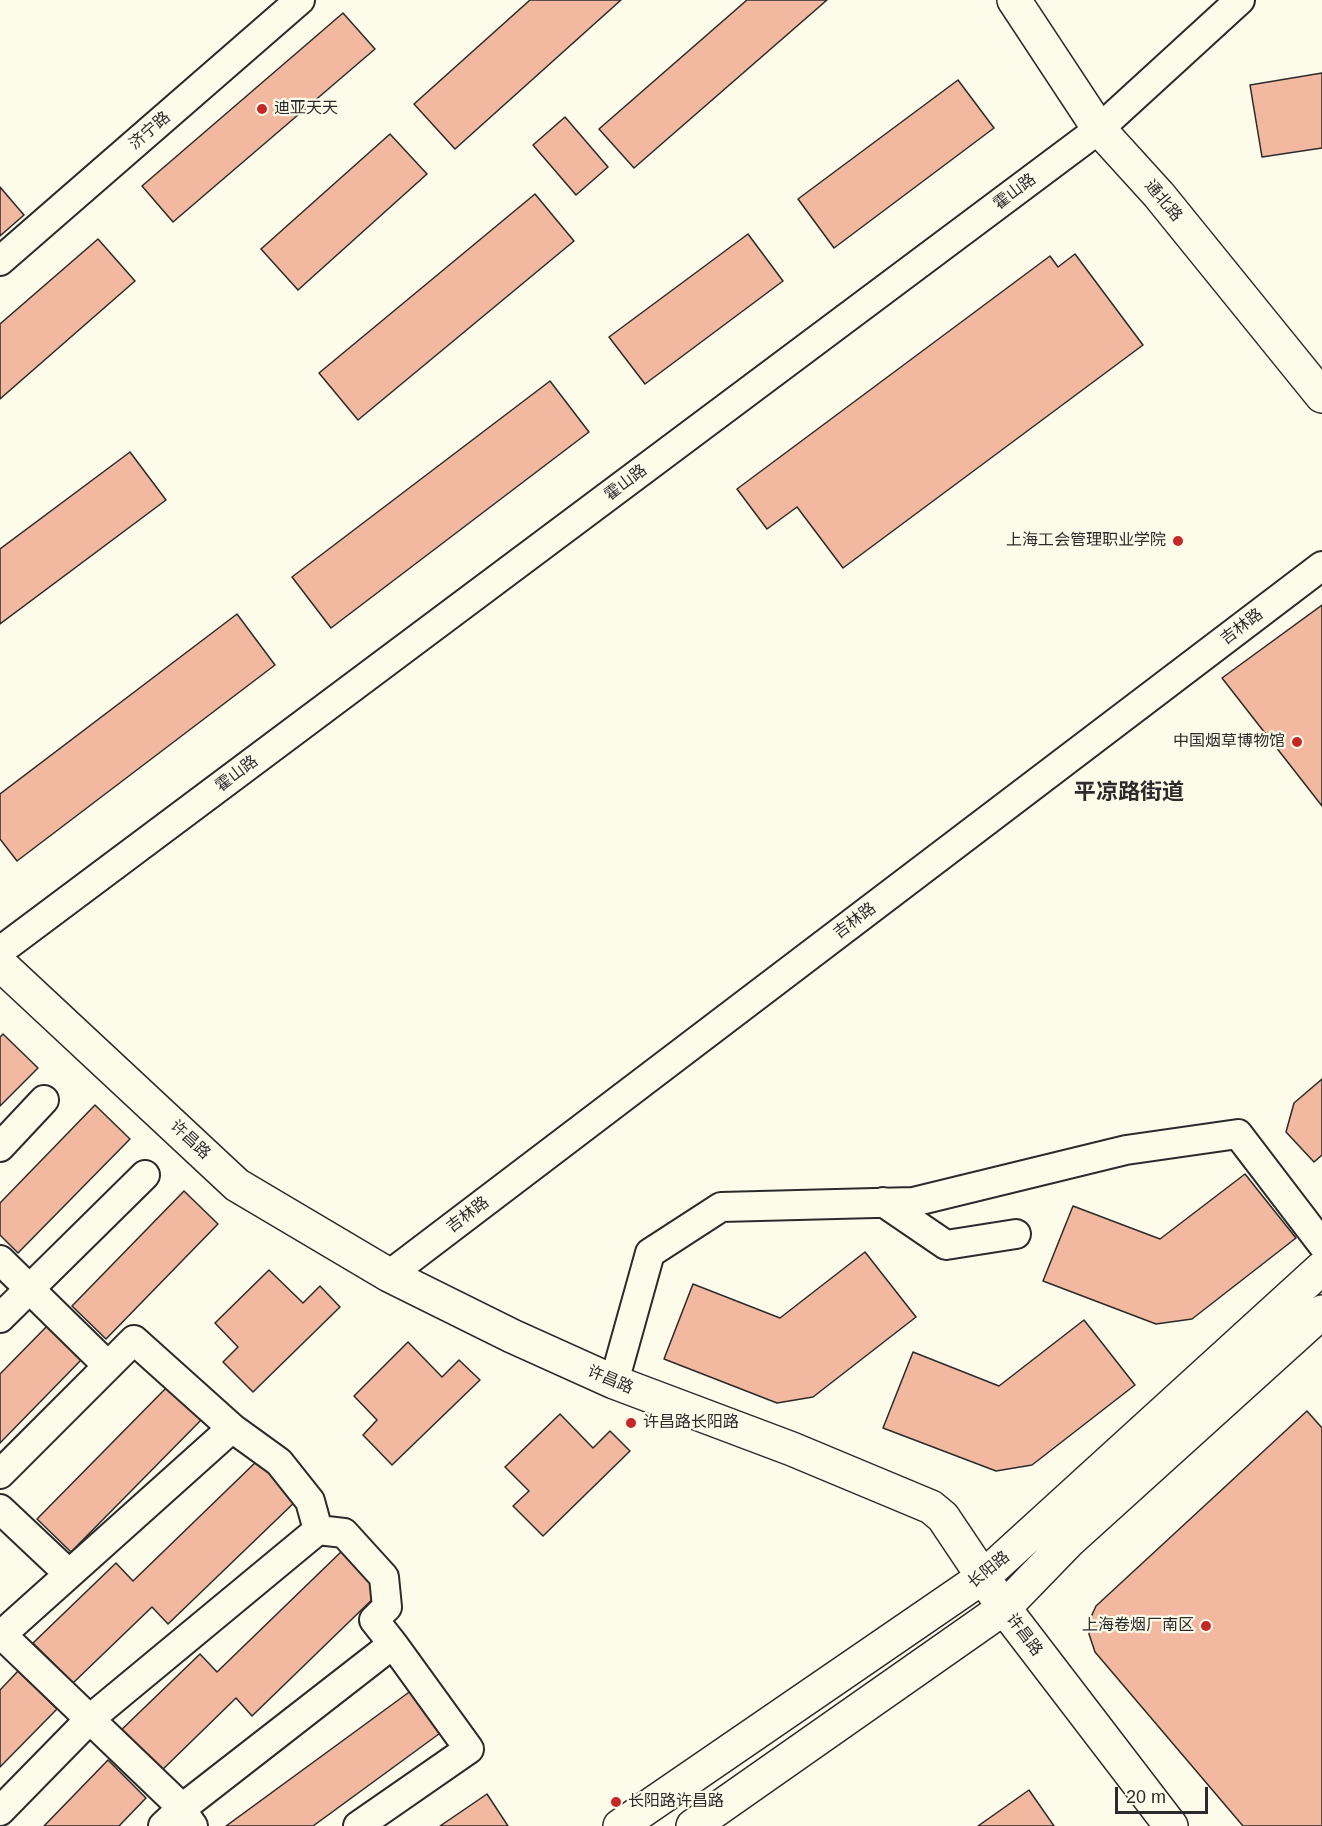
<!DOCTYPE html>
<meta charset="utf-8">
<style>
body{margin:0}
#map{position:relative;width:1322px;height:1826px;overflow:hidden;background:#fdfbea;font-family:Helvetica,sans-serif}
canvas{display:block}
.scale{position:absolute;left:1115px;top:1787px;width:93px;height:27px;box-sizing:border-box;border:3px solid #2b2b2b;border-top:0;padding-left:8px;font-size:18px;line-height:21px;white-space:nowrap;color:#2b2b2b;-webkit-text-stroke:4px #fdfbea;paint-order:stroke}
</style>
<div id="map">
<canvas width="1322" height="1826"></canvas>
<div class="scale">20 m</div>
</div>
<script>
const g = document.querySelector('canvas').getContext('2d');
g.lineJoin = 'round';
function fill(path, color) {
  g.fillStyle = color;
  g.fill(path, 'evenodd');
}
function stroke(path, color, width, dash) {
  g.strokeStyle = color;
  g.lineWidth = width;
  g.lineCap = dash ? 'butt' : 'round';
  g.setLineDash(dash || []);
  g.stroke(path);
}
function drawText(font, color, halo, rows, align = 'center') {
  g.font = font + ' Helvetica,"Noto Sans SC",sans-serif';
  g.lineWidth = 4.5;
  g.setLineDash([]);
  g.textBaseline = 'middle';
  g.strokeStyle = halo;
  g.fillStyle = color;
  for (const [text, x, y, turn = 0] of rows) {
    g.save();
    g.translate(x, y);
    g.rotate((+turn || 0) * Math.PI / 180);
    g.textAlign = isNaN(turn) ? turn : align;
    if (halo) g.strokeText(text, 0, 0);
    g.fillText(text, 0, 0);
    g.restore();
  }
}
const building = new Path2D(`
 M530,0H621L455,149L414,104Z
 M747,0H827L634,168L599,129Z
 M343,13L375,49L173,222L142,186Z
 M1322,73V148L1262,157L1250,85Z
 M958,80L994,128L834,248L798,199Z
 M565,117L608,167L576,195L533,145Z
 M390,134L427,174L298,290L261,249Z
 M0,187L24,215L0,236Z
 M535,194L574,241L358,420L319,373Z
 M748,234L783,281L645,384L609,337Z
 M98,239L135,281L0,399V324Z
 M1075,254L1143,345L843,568L797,507L767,529L737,489L1050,256L1058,267Z
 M550,381L589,432L331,628L292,577Z
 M130,452L166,500L0,624V549Z
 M1322,605V806L1222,678Z
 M237,614L275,665L17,861L0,839V794Z
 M3,1034L38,1068L0,1106V1037Z
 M1322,1079V1155L1314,1162L1286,1132L1294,1103Z
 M95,1105L130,1139L18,1253L0,1235V1203Z
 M1245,1174L1296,1238L1192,1319L1156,1324L1043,1281L1073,1206L1160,1239Z
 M184,1191L218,1224L106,1339L72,1306Z
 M865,1252L916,1317L813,1397L777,1403L664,1359L693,1284L780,1318Z
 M269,1270L303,1303L320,1286L340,1307L253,1392L223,1362L238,1347L215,1323Z
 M1084,1320L1135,1385L1032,1465L996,1471L883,1428L913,1352L999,1386Z
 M49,1324L84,1357L0,1443V1374Z
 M408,1342L442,1377L459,1360L480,1380L392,1465L363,1435L377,1420L354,1396Z
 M171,1383L205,1416L71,1552L37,1519Z
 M1307,1411L1322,1428V1826H1243L1095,1652L1089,1634L1091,1617L1096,1606Z
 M560,1414L593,1448L610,1431L630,1451L543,1536L513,1506L529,1491L505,1467Z
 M260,1458L299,1498L168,1624L152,1607L73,1683L33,1643L116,1563L133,1581Z
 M344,1549L383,1589L252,1716L236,1698L157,1775L117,1734L200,1654L217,1672Z
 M18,1671L57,1709L0,1767V1690Z
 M412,1690L443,1731L313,1826H226Z
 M108,1760L146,1798L119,1826H44Z
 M1029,1790L1054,1826H978Z
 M487,1794L508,1826H440Z`);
fill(building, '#f2b8a0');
stroke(building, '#2b2b2b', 1.5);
const street = new Path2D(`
 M0,261L300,0
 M0,951L1099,129L1240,0
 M0,1147L44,1100
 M883,1202L946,1245L1016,1234
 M0,1260L108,1366
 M389,1275L1322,566
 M0,1318L145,1175
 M614,1382L650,1253L721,1207L913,1202L1126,1150L1238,1134L1322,1244
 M0,1474L134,1340L232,1428L279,1462L310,1501L318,1530
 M0,1509L69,1574
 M0,1633L176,1802L193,1826
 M0,1636L232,1428
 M0,1811L91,1718L318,1530L344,1533L384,1577L387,1607L374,1620L393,1644
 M163,1826L181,1809L393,1644L469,1749L358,1826`);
const secondary = new Path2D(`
 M1014,0L1099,129L1159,195L1322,396
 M0,964L237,1185L389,1275L512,1336L614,1382L792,1449L931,1507L943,1517L1004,1608L1171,1826
 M620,1826L983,1577L1322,1268
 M693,1826L1004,1608L1069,1541L1322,1312`);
stroke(street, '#2b2b2b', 32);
stroke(secondary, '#2b2b2b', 36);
stroke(street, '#fdfbea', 28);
stroke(secondary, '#fdfbea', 33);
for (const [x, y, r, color] of [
 [262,109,6,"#c62828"],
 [1178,541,6,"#c62828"],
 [1297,742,6,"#c62828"],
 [631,1423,6,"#c62828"],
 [1206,1626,6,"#c62828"],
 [616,1802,6,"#c62828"]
]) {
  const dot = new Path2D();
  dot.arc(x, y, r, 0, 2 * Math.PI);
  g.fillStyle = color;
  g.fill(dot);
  stroke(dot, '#fdfbea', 2);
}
drawText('16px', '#2b2b2b', '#fdfbea', [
 ["迪亚天天",274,109],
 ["上海工会管理职业学院",1166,541,"right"],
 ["中国烟草博物馆",1285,742,"right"],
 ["许昌路长阳路",643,1423],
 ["上海卷烟厂南区",1194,1626,"right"],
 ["长阳路许昌路",628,1802]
], 'left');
drawText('16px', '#2b2b2b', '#fdfbea', [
 ["济宁路",150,131,-41],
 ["霍山路",1015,192,-37],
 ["通北路",1163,201,50],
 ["霍山路",626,483,-37],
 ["吉林路",1242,627,-37],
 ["霍山路",237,774,-37],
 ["吉林路",855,921,-37],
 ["许昌路",190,1140,43],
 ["吉林路",468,1215,-37],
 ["许昌路",610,1380,23],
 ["长阳路",989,1570,-39],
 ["许昌路",1024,1635,53]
]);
drawText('bold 22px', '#2b2b2b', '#fdfbea', [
 ["平凉路街道",1129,793]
]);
</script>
